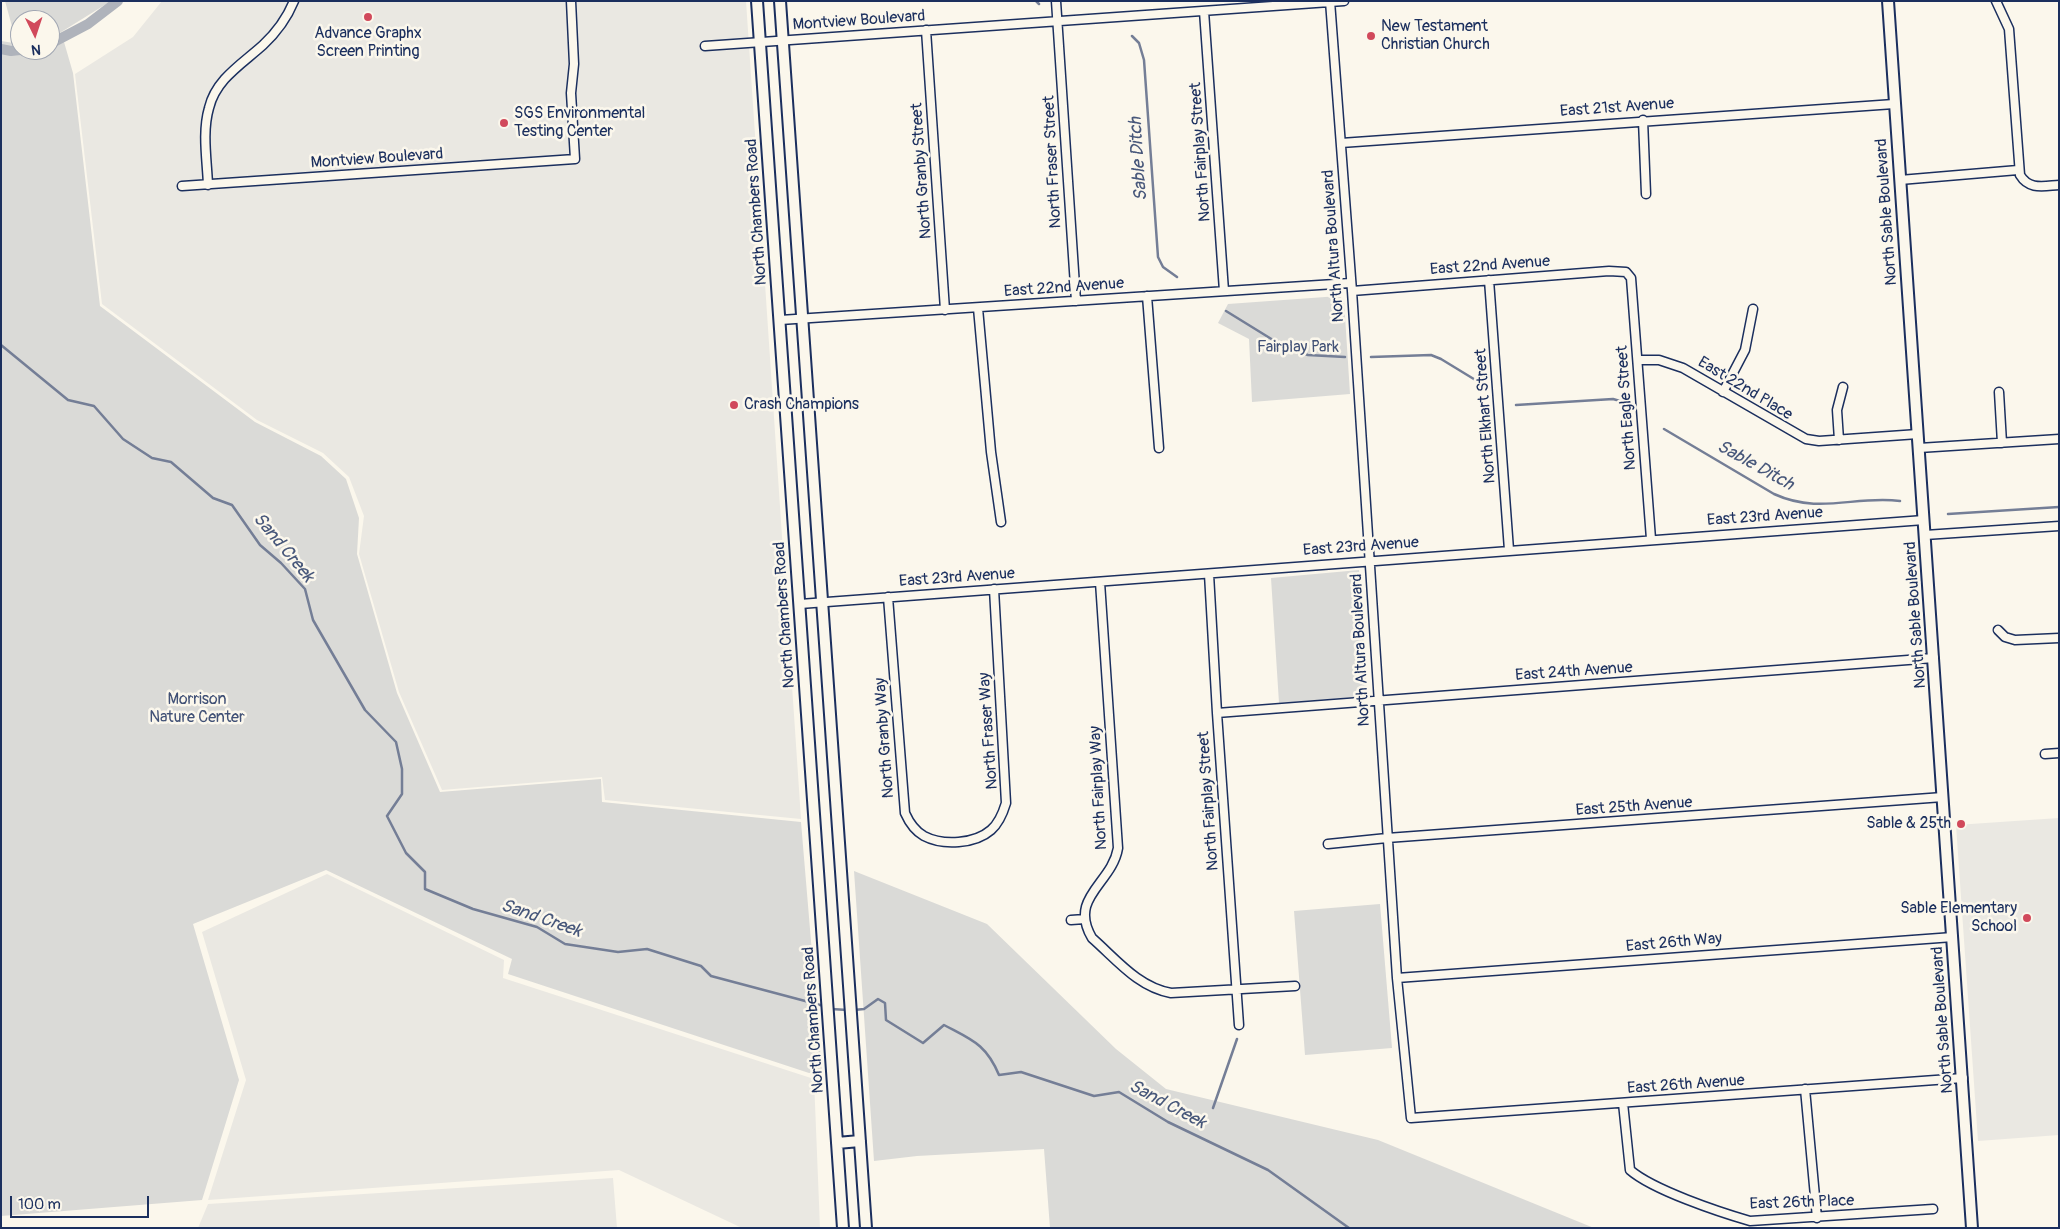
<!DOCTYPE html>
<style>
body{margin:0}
#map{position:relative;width:2060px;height:1229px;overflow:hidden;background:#fbf7ec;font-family:Pangolin,sans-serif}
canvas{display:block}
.frame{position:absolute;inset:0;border:2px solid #1b2f5e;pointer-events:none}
.north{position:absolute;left:10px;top:10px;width:50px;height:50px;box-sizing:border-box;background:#fbf7ec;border:1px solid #a1a7b3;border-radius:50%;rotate:176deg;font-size:14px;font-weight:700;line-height:20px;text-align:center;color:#1b2f5e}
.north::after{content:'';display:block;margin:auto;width:18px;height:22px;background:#d1495b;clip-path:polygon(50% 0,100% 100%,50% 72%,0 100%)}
.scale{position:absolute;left:10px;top:1196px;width:139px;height:22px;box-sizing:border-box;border:2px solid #1b2f5e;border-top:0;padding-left:6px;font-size:15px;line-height:18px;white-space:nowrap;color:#1b2f5e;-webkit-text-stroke:4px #fbf7ec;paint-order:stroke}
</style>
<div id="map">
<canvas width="2060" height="1229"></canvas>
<div class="frame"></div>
<div class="north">N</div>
<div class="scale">100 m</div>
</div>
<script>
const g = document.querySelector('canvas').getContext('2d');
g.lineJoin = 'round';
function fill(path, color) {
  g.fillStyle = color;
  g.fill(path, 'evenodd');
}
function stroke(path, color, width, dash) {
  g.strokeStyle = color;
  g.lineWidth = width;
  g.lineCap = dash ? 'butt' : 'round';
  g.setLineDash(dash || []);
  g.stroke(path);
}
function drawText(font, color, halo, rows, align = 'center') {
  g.font = font + ' Pangolin,sans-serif';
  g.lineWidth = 5;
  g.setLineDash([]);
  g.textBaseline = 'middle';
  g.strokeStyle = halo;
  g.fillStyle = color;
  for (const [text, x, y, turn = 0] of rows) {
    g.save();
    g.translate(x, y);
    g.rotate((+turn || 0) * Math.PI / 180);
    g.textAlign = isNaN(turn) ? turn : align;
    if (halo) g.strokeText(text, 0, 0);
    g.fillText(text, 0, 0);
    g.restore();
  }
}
fill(new Path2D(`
 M162,1H746L801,819L605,800L602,777L442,790L399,692L359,554L364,516L349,477L323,453L257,420L102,304L75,74L133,37Z
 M2059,818V1135L1978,1141L1956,825Z
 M327,874L504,960L503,978L814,1079L820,1228H742L619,1170L208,1200L246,1080L202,932Z
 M613,1178L617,1228H198L208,1204Z`), '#eae8e2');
fill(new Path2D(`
 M5,1H111L50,39V20H20V41H16Z
 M62,35L73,73L100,306L255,422L321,456L346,479L359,518L357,554L397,693L440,792L601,779L602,802L801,822L822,1072L809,1073L508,974L512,959L326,870L193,924L239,1080L202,1200L1,1216V41L20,44V50H50V41Z
 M1339,296L1344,300L1350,394L1252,402L1249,339L1218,323L1228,304Z
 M1359,570L1367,696L1279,703L1271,578Z
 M854,871L987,924L1116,1049L1166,1089L1378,1140L1594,1228H1050L1044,1149L917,1156L874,1161Z
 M1380,904L1392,1048L1305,1055L1294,911Z`), '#dadad7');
stroke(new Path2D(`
 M1036,1L1039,4
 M1132,36L1139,43L1144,60L1158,257L1163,267L1177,277
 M1226,311L1286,348L1308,355L1345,357
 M1,345L68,400L94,406L123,439L152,458L171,462L213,498L232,505L260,545L281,563L305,589L313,620L365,710L396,742L402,769V794L387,816L406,853L425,872V889L473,909L537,927L565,944L618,952L647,949L701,966L711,976L824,1006
 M1371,357L1431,355L1441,359L1482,384
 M1516,405L1613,399L1627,403
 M1664,429L1774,494C1820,515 1855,495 1900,501
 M1948,514L2059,507
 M831,1009L848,1010
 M854,1010L864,1009L878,999L885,1003L886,1020L923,1043L944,1025C972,1040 986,1044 999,1075L1021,1072L1094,1096L1119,1092L1168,1122L1268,1170L1349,1228
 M1213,1108L1237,1039`), '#747e96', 2.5);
stroke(new Path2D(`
 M50,44L88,24L118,1
 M1,49L11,51L20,50`), '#afb3bb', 10);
const street = new Path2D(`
 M1056,1L1076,301
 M1330,1L1352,291L1397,978L1411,1118L1963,1078
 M1996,1L2009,29L2020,175C2029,190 2043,186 2059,185
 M1204,11L1224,291
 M926,30L945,310
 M705,46L1344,1
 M1643,120L1646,194
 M1341,143L1894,104
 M1900,180L2018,170
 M208,185C207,160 202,132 209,108C216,79 242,64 263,45C277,32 287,18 294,1
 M182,186L575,159L571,93L574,64L571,1
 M1489,280L1509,550
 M1352,291L1609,271L1626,272L1631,278L1651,539
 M1147,296L1159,448
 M978,308L991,452L1001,522
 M780,320L1350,283
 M1638,360H1659L1683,368L1806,439L1819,441L1918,434
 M1723,392L1745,350L1753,309
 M1999,392L2002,443
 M1839,440L1837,410L1843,387
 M1919,448L2059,439
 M1925,535L2059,526
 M1209,574L1217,713L1239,1025
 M1100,582L1118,848C1112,884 1068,897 1092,938C1117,960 1138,987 1171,993L1295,986
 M888,597L905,813C909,822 915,831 924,836C943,846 975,844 991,830C999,823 1003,813 1006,803L994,589
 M800,604L1924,520
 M1998,630L2005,637L2015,640L2059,638
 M1217,713L1934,658
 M2045,754L2059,753
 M1328,844L1387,838L1943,797
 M1071,920L1085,919
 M1397,978L1953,937
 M1805,1089L1817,1218
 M1623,1103L1630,1170C1653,1190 1719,1212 1750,1221L1933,1209`);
const secondary = new Path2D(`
 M757,1L843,1228
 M780,1L866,1228
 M1888,1L1972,1228
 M837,1143L860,1141`);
stroke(street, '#1b2f5e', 11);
stroke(secondary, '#1b2f5e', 14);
stroke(street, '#fbf7ec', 8);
stroke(secondary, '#fbf7ec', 10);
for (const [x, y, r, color] of [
 [368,17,5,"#d1495b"],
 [1371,36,5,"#d1495b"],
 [504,123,5,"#d1495b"],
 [734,405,5,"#d1495b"],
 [1961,824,5,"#d1495b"],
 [2027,918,5,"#d1495b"]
]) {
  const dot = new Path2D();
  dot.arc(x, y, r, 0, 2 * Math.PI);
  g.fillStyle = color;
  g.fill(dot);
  stroke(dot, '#fbf7ec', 2);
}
drawText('16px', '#1b2f5e', '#fbf7ec', [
 ["Montview Boulevard",859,21,-4],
 ["East 21st Avenue",1617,108,-4],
 ["North Fairplay Street",1201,152,-94],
 ["Montview Boulevard",377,159,-4],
 ["North Fraser Street",1053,162,-93],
 ["North Granby Street",922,171,-94],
 ["North Chambers Road",757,212,-94],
 ["North Sable Boulevard",1887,212,-94],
 ["North Altura Boulevard",1334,246,-94],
 ["East 22nd Avenue",1490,266,-4],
 ["East 22nd Avenue",1064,288,-4],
 ["East 22nd Place",1745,389,31],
 ["North Eagle Street",1627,408,-94],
 ["North Elkhart Street",1486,416,-94],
 ["East 23rd Avenue",1765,517,-4],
 ["East 23rd Avenue",1361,547,-4],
 ["East 23rd Avenue",957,578,-4],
 ["North Chambers Road",785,615,-94],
 ["North Sable Boulevard",1916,615,-94],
 ["North Altura Boulevard",1361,650,-93],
 ["East 24th Avenue",1574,672,-4],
 ["North Fraser Way",989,731,-94],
 ["North Granby Way",885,738,-94],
 ["North Fairplay Way",1099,788,-93],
 ["North Fairplay Street",1209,801,-94],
 ["East 25th Avenue",1634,807,-4],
 ["East 26th Way",1674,943,-5],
 ["North Chambers Road",814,1020,-94],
 ["North Sable Boulevard",1943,1020,-94],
 ["East 26th Avenue",1686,1085,-4],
 ["East 26th Place",1802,1203,-2]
]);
drawText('16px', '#1b2f5e', '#fbf7ec', [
 ["New Testament",1381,27],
 ["Christian Church",1381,45],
 ["Advance Graphx",368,34,"center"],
 ["Screen Printing",368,52,"center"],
 ["SGS Environmental",514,114],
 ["Testing Center",514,132],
 ["Crash Champions",744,405],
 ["Sable & 25th",1951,824,"right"],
 ["Sable Elementary",2017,909,"right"],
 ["School",2017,927,"right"]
], 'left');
drawText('16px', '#415176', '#fbf7ec', [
 ["Fairplay Park",1298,348],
 ["Morrison",197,700],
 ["Nature Center",197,718]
]);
drawText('italic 18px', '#47577a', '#fbf7ec', [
 ["Sable Ditch",1139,159,-94],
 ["Sable Ditch",1755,466,29],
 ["Sand Creek",283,548,50],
 ["Sand Creek",541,919,19],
 ["Sand Creek",1167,1105,28]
]);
</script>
